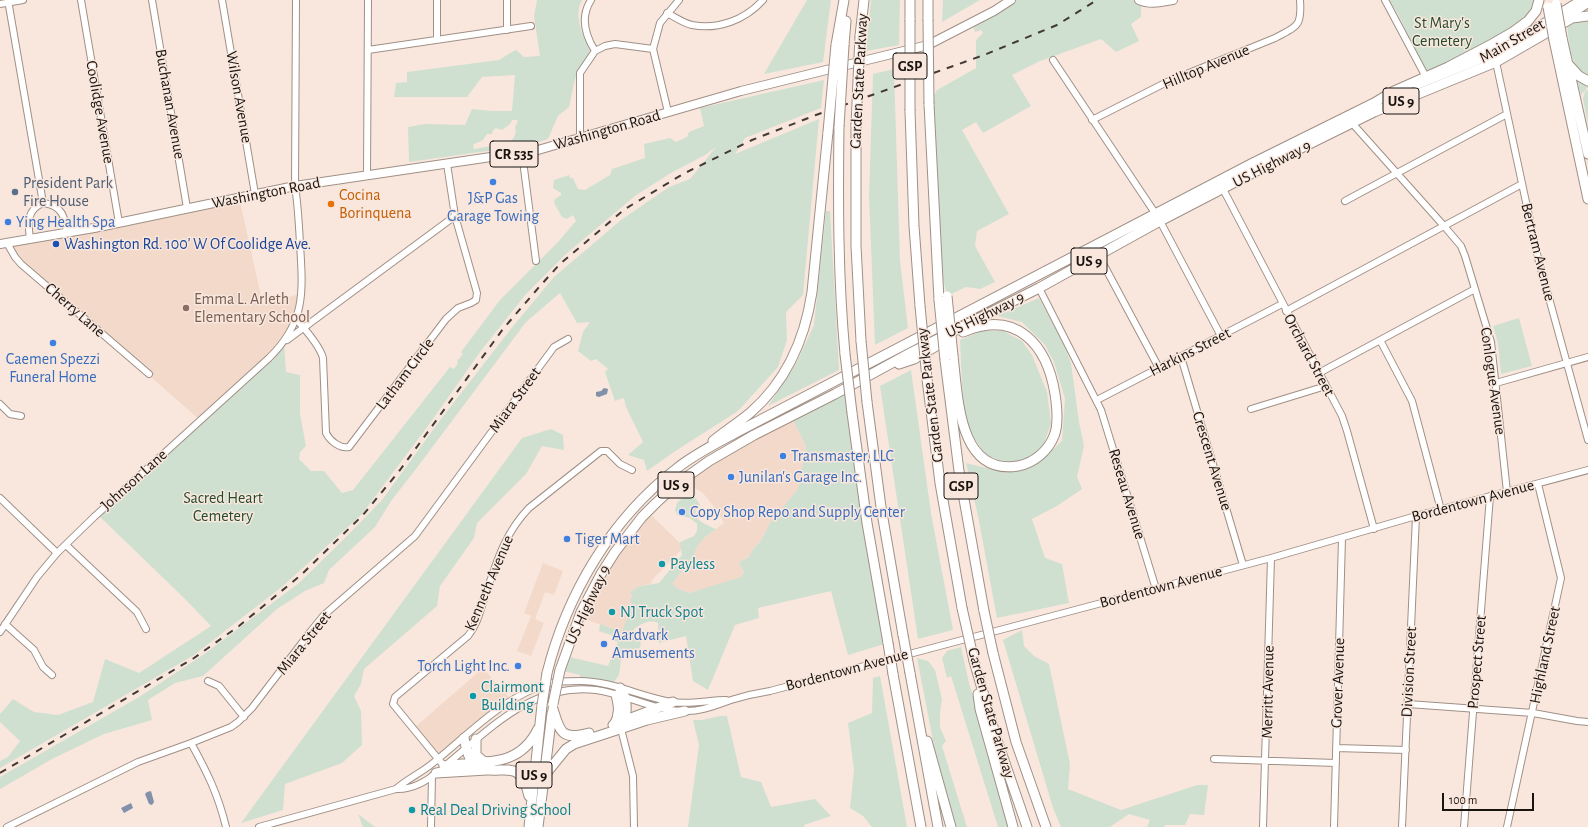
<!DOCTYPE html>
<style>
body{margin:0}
#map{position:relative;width:1588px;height:827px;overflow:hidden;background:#f9e7dd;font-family:"Alegreya Sans",sans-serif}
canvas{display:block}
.scale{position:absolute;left:1442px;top:793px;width:92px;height:18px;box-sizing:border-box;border:2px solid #191410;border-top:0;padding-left:5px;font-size:12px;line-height:14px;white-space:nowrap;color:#191410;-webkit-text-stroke:3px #f9e7dd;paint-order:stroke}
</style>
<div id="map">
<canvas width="1588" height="827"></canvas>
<div class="scale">100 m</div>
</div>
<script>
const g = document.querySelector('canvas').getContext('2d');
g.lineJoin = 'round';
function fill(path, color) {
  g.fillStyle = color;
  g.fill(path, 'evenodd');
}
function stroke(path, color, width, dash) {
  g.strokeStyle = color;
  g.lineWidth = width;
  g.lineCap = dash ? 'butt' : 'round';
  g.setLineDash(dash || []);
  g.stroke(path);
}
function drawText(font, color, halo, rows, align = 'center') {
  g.font = font + ' "Alegreya Sans",sans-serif';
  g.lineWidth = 3;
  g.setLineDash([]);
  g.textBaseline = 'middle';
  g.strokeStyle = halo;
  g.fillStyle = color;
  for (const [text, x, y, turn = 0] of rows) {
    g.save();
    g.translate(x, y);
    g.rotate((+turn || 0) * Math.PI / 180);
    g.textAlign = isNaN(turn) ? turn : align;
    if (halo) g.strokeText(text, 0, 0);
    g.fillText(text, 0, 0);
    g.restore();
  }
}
fill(new Path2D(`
 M239,197L263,305L302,293L301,300L284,343L200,420L21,264L7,243Z
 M791,416L806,446L798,490L770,523L761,541L753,549L749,557L739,562L744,573L741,577L732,581L689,593L679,589L672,584L693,557L697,547L705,537L724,523L718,512L703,493L695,488H686L678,483Z
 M648,512L684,547L651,581L653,583L640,586L631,592L633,605L622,632L579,617L585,603Z
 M543,563L563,571L554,595L545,592L535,619L544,623L531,656L517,651L531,616L524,613Z
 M483,668L512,701L438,759L413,729Z`), '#f2d9ca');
fill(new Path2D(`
 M537,0H582C573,16 583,36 590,50C587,59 580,64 577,73C573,84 572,96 569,107L558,116L548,139L530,145L409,162L408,127L425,124L465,125L472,109L492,111H512L515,75L482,77L467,97H394L396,83L407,82V72L499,60C505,57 509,53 516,50L524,57L540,56L534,16ZM512,120H516L518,121L515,127C517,134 514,138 509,143L499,144L494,147L491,146L474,149L473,145C483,139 481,144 487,134H492L493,130L496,128L502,130L510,124Z
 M807,0H831L823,62L764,74Z
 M871,0H900L899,45L866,51Z
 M943,0H980L942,22Z
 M1011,0H1173L1141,1V17L1131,24L1139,41L1116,52L1101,39L1040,61L1012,75L1031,106L983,133L976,122L962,130L1009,214L977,231L975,246L995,282L980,289L966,287L947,296L938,257L929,104L937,90L976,68V40L983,33L981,30L975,32L972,22Z
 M1389,0H1534L1532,10L1524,20L1499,36L1430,71L1424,69L1399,16Z
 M1578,20L1588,21V77C1569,68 1569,41 1567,23Z
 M894,69L900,261L908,328L875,345L869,196L873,74Z
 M824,80L821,108L745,138L735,154L819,119L803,295L786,312L787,340L778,367L738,411L674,452L647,471L644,460L628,455L643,442L626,407L624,398L615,401L605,372L608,369L596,359L591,361L578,351L583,332L590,322L577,323L560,293L526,322L416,469L391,501L375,527L329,570L324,583L305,591L277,609L203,676L175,683L148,700L152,720L104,734L54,758L0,789V777L139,697L203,655L299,583L351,532L382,500L441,419L514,325L554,277L621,220L669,187L690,179L716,147L705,155L669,174L635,196L566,254L526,294L480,352L433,419L362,514L283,586L194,655L0,768V761L8,757L20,741L0,722V714L13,699L34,712L58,715L93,702L105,659L139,673L211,626L183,597L97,514L284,343L286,372L300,375V414L306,446L300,452L299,459L311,471H324L342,493L353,490L450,367L454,369L458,363L457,361L463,354L461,352L500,300L558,242L576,221L573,215L567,219L562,217L554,203L555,199L561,195V193L553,188L554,180L569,175L570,178H573L578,189L585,190L610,175L612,169L645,158L644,144L670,138L676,142L687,137L689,132L704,126L700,108Z
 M1577,80L1588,85V87L1581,95Z
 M1588,90V125L1583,99L1585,91Z
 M826,211H830L839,370L768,406L796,364L814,325Z
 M1039,298L1064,345L1071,363L1079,422L1084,446L1077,477L1082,489L1057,506L1032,519L1045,558L1062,564L1069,603L997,618L978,516L966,463L1007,473L1035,465L1062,441L1065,399L1054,362L1045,345L1022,322L997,316Z
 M1519,318L1532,366L1501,374L1498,343L1493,326Z
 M982,331H1003L1022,341L1032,355L1047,392L1051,423L1043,447L1023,461H1000L985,454L970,432L963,409L960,340Z
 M911,370L931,513L953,630L918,639L880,386Z
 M850,386L888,643L848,655L831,591L758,608L759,618L735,625L708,690L693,681L686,636L659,643L658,623C648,619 642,624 634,629L633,636L641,641L640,648L635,650L631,649L621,660L619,675L611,686L581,681L580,675L560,670L565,656L608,666L618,642L613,640L614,636L599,631L600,624L622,632L632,605L630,600L632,596L630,592L640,586L659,583L682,555L680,542L694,536L697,531V524L690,518L677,515L675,510L677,503L687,494H693L700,505C699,507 697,508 696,510C692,520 709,526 716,529L705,537L697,547L693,557L672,584L679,589L689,593L741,577L744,573L739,562L749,557L753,549L761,541L770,523L798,489L806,446L791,416Z
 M551,429L563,435L564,450L542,446L526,474L477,523L474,538L440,586L437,606L364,669L361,684L354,696L361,711L362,745L342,763L285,784L283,810L241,823L522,438Z
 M1022,630L1024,646L1034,656L1049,664L1070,764L1068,789L1121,810L1197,785H1208L1204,815L1190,814L1185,825H1165L1164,827H1147L1150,820L1129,814L1110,827H1061L1053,808L1003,640Z
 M961,647L969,683L1011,827H998L951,676L947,678L942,658L947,651Z
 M917,658L928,661L935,670L942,699L940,713V727L946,741L942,746L967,827H956L955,824L935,751Z
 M880,676L907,827H872L863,816L850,808L854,770L848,723L872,713L873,678Z
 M720,716H727L741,777L761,782L771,807L815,799L831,816L804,825V827H688L699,745L693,720H702Z
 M358,814L375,827H363Z`), '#cfe0d1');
fill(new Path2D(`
 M604,388L608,389L607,394L599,397L596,396V392L601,391Z
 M151,791L154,802L152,805L149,804L145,794L147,792Z
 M131,803L133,808L124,813L121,808Z`), '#8291aa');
const minor = new Path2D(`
 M8,0L43,203
 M81,0L119,223
 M152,0L187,208
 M222,0L255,194
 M437,0V40
 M507,0V30
 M591,0C580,17 585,35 595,51
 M1385,0L1426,77
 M0,4L23,0
 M667,13C675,17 683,23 692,25C718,30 745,20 763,0
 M368,50L531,26
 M1053,60L1155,213
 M1496,62L1538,258L1588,440
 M668,112L653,49L660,23L679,0
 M1092,120L1167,82L1275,38C1297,26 1302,27 1300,0
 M1352,123L1444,226L1461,246L1465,256L1491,342L1507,492
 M580,138V73L595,51L605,46L615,44L653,49
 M522,153L536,261
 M367,175L368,0
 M1223,189L1342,416L1347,431L1374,529
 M1345,201L1507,114
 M1160,221L1221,336
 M30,239C28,224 26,210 43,203C62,205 65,217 67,233
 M7,243L15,257L21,264L149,374
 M1099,256L1159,368
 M1039,288L1101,410L1156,589
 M1286,311L1522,184
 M296,319C305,329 320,346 323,358L326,433C330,441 340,449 349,447L446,319L458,308L471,303L476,300L477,293L455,216L447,164
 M287,340L455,216
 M1380,340L1412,401L1441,510
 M1181,357L1243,565
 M1319,373L1475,289
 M1496,383L1588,357
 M1097,400L1282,304
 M0,404L10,414L21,416
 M1251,409L1326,386
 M0,498L57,553
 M66,545L137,612L146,629
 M5,624L34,650L43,667L52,675
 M0,632L37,577L57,553L94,517L269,358C306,322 303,292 300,244C299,225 298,205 295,186L296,0
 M208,681L219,686L244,717
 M1408,704L1533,713L1577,721L1588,722
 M621,729L633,776L634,827
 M191,743C207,772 218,794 226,827
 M1336,748L1406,750
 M1214,759L1336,763
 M446,765C490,729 533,682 596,690C626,694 654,711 684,711C701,712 716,705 731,700C744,696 757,693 770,691L1271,558L1416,516L1588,470
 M444,766L393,704L395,697L468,636C477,625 480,612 484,599C496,565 503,535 529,508L601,451H607L620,464L632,470
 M396,789C407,779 421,773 433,763C469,734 504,696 550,683C559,681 571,681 580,681C612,681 641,697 672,702C690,705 709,700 726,700
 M7,827L138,762L191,743L231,727L238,722L252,708L311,631L324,615L415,536L554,347L568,339
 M259,827L396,789C412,790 427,781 439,771
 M431,827L432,776
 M1263,827L1271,558
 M1334,827L1342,538
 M1402,827L1416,516
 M1464,827L1490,496
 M1507,827L1561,578L1538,484`);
const major = new Path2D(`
 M1139,0C1150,5 1161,2 1173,0
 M1564,19L1588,3
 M1417,85L1496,53L1581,0
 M0,244L94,228L295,186L538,150L741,91L928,45L994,11L1011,0`);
const highway = new Path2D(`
 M928,19V0
 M910,20V0
 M860,36L864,0
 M1562,38L1588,154
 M1554,40L1588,199
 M836,45L844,0
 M844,45L846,21
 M1568,64L1579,76L1588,81
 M929,104L939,300
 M910,111L914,226L920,306
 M856,125V246L861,341
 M839,127C838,203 838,278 845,354
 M953,356C958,396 958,476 1018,466C1034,463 1048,451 1054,436C1059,424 1057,407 1055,394C1047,344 1016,309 963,332
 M945,360L959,471L984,611
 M899,364L914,359L943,342
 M927,379L940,483L962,608
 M867,402L881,507L903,635
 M852,413L867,523L888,643
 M713,441C725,431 738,423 750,413C787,381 805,339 812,292L828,132
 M993,653L1016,742L1046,827
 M974,661L996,737L1027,827
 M560,670L581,612L601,574L615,552L642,517L656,503L678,483L709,461L754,435L835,394L912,352L1039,288L1160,221L1293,152L1374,112L1496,62L1572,18L1588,16
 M547,673C567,594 611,519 676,469C696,453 719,442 741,430L1251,164L1374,103L1394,91L1448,67L1492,44L1513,32L1528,21L1536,11L1539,0
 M910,673L938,827
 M893,674L921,827
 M620,688C629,699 627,713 623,726
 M978,694L980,709L1013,827
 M553,709C560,733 562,740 589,733
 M613,725L673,702
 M614,725C620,715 619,706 616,695
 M464,738C466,746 468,759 474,764C496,782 519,751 529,796
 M476,739V755L483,761L489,762
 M927,741L951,827
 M444,766C482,760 518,770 538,729
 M436,773L487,770
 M544,776L566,749L574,744L647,720L685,711
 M529,827L542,705
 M538,827L552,713`);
stroke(minor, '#a09086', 8);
stroke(major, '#a09086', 10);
stroke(highway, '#a09086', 11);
stroke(minor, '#fff', 6);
stroke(major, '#fff', 8);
stroke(highway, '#fff', 9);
stroke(new Path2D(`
 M0,773L194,658L239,626L301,575L363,515L400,470L503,329L540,286L560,264L625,209L683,174L752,140L816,115L984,55L1057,25L1097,0`), '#413a35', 2, [7, 7]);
const highwayBridge = new Path2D(`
 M1556,4L1562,38
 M1548,7L1554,40
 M928,19L929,104
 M910,111V20
 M856,125L860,36
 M839,127L844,45
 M828,132L836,45
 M947,296L953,356
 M939,300L945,360
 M920,306L927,379
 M861,341L867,402
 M845,354L852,413
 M962,608L974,661
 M984,611L993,653
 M903,635L910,673
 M888,643L893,674
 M553,704L560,670
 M542,705L547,673`);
stroke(highwayBridge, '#a09086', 11, []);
stroke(highwayBridge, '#fff', 9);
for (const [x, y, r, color] of [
 [493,182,4,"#3f7fe0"],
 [15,192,4,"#5c6f8a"],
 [331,204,4,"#e8710a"],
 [8,222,4,"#3f7fe0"],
 [56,244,4,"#1a4fb4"],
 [186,308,4,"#8d6e63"],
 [53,343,4,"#3f7fe0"],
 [783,456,4,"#3f7fe0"],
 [731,477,4,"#3f7fe0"],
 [682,512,4,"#3f7fe0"],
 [567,539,4,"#3f7fe0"],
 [662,564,4,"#0f9aa8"],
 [612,612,4,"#0f9aa8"],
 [604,644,4,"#3f7fe0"],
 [518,666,4,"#3f7fe0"],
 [473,696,4,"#0f9aa8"],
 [412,810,4,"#0f9aa8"]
]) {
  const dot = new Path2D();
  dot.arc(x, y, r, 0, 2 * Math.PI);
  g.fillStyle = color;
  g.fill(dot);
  stroke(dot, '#f9e7dd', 1.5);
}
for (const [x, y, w] of [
 [910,66,34],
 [1401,101,36],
 [514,154,48],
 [1089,261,36],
 [676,485,36],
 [961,486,34],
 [534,775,36]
]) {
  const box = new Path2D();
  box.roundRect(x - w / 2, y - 13, w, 26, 3);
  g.fillStyle = '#f9e7dd';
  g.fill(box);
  stroke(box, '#191410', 1);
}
drawText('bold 15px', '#191410', null, [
 ["GSP",910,66],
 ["US 9",1401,101],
 ["CR 535",514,154],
 ["US 9",1089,261],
 ["US 9",676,485],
 ["GSP",961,486],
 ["US 9",534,775]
]);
drawText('16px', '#234c2c', '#f9e7dd', [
 ["St Mary's",1442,23],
 ["Cemetery",1442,41],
 ["Sacred Heart",223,498],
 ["Cemetery",223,516]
]);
drawText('16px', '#191410', '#f9e7dd', [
 ["Main Street",1512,41,-30],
 ["Hilltop Avenue",1206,67,-23],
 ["Garden State Parkway",859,81,-87],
 ["Wilson Avenue",239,97,80],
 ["Buchanan Avenue",170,104,80],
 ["Coolidge Avenue",100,112,80],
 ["Washington Road",607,130,-16],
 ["US Highway 9",1272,164,-27],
 ["Washington Road",266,193,-11],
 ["Bertram Avenue",1538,252,76],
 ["Cherry Lane",75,310,41],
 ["US Highway 9",985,315,-26],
 ["Harkins Street",1190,352,-27],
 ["Orchard Street",1309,355,62],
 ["Latham Circle",405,374,-53],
 ["Conlogue Avenue",1493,381,82],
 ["Garden State Parkway",930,395,-97],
 ["Miara Street",515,400,-54],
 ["Crescent Avenue",1212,461,73],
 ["Johnson Lane",134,480,-42],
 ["Reseau Avenue",1127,494,73],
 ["Bordentown Avenue",1473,501,-15],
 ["Kenneth Avenue",489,583,-67],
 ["Bordentown Avenue",1161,587,-15],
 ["US Highway 9",588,605,-65],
 ["Miara Street",304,643,-51],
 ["Highland Street",1545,655,-78],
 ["Prospect Street",1477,662,-85],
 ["Bordentown Avenue",847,670,-15],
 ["Division Street",1409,672,-87],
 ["Grover Avenue",1338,683,-88],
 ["Merritt Avenue",1268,692,-89],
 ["Garden State Parkway",991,713,74]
]);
drawText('16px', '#4e5e75', '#f9e7dd', [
 ["President Park",23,183],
 ["Fire House",23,201]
], 'left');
drawText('16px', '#c56008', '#f9e7dd', [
 ["Cocina",339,195],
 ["Borinquena",339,213]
], 'left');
drawText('16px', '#366cbe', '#f9e7dd', [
 ["J&P Gas",493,198,"center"],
 ["Garage Towing",493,216,"center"],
 ["Ying Health Spa",16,222],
 ["Caemen Spezzi",53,359,"center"],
 ["Funeral Home",53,377,"center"],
 ["Transmaster, LLC",791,456],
 ["Junilan's Garage Inc.",739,477],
 ["Copy Shop Repo and Supply Center",690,512],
 ["Tiger Mart",575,539],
 ["Aardvark",612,635],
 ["Amusements",612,653],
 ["Torch Light Inc.",510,666,"right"]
], 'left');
drawText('16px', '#164399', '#f9e7dd', [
 ["Washington Rd. 100' W Of Coolidge Ave.",64,244]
], 'left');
drawText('16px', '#785e54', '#f9e7dd', [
 ["Emma L. Arleth",194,299],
 ["Elementary School",194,317]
], 'left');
drawText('16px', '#0d838f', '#f9e7dd', [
 ["Payless",670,564],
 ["NJ Truck Spot",620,612],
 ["Clairmont",481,687],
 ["Building",481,705],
 ["Real Deal Driving School",420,810]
], 'left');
</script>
